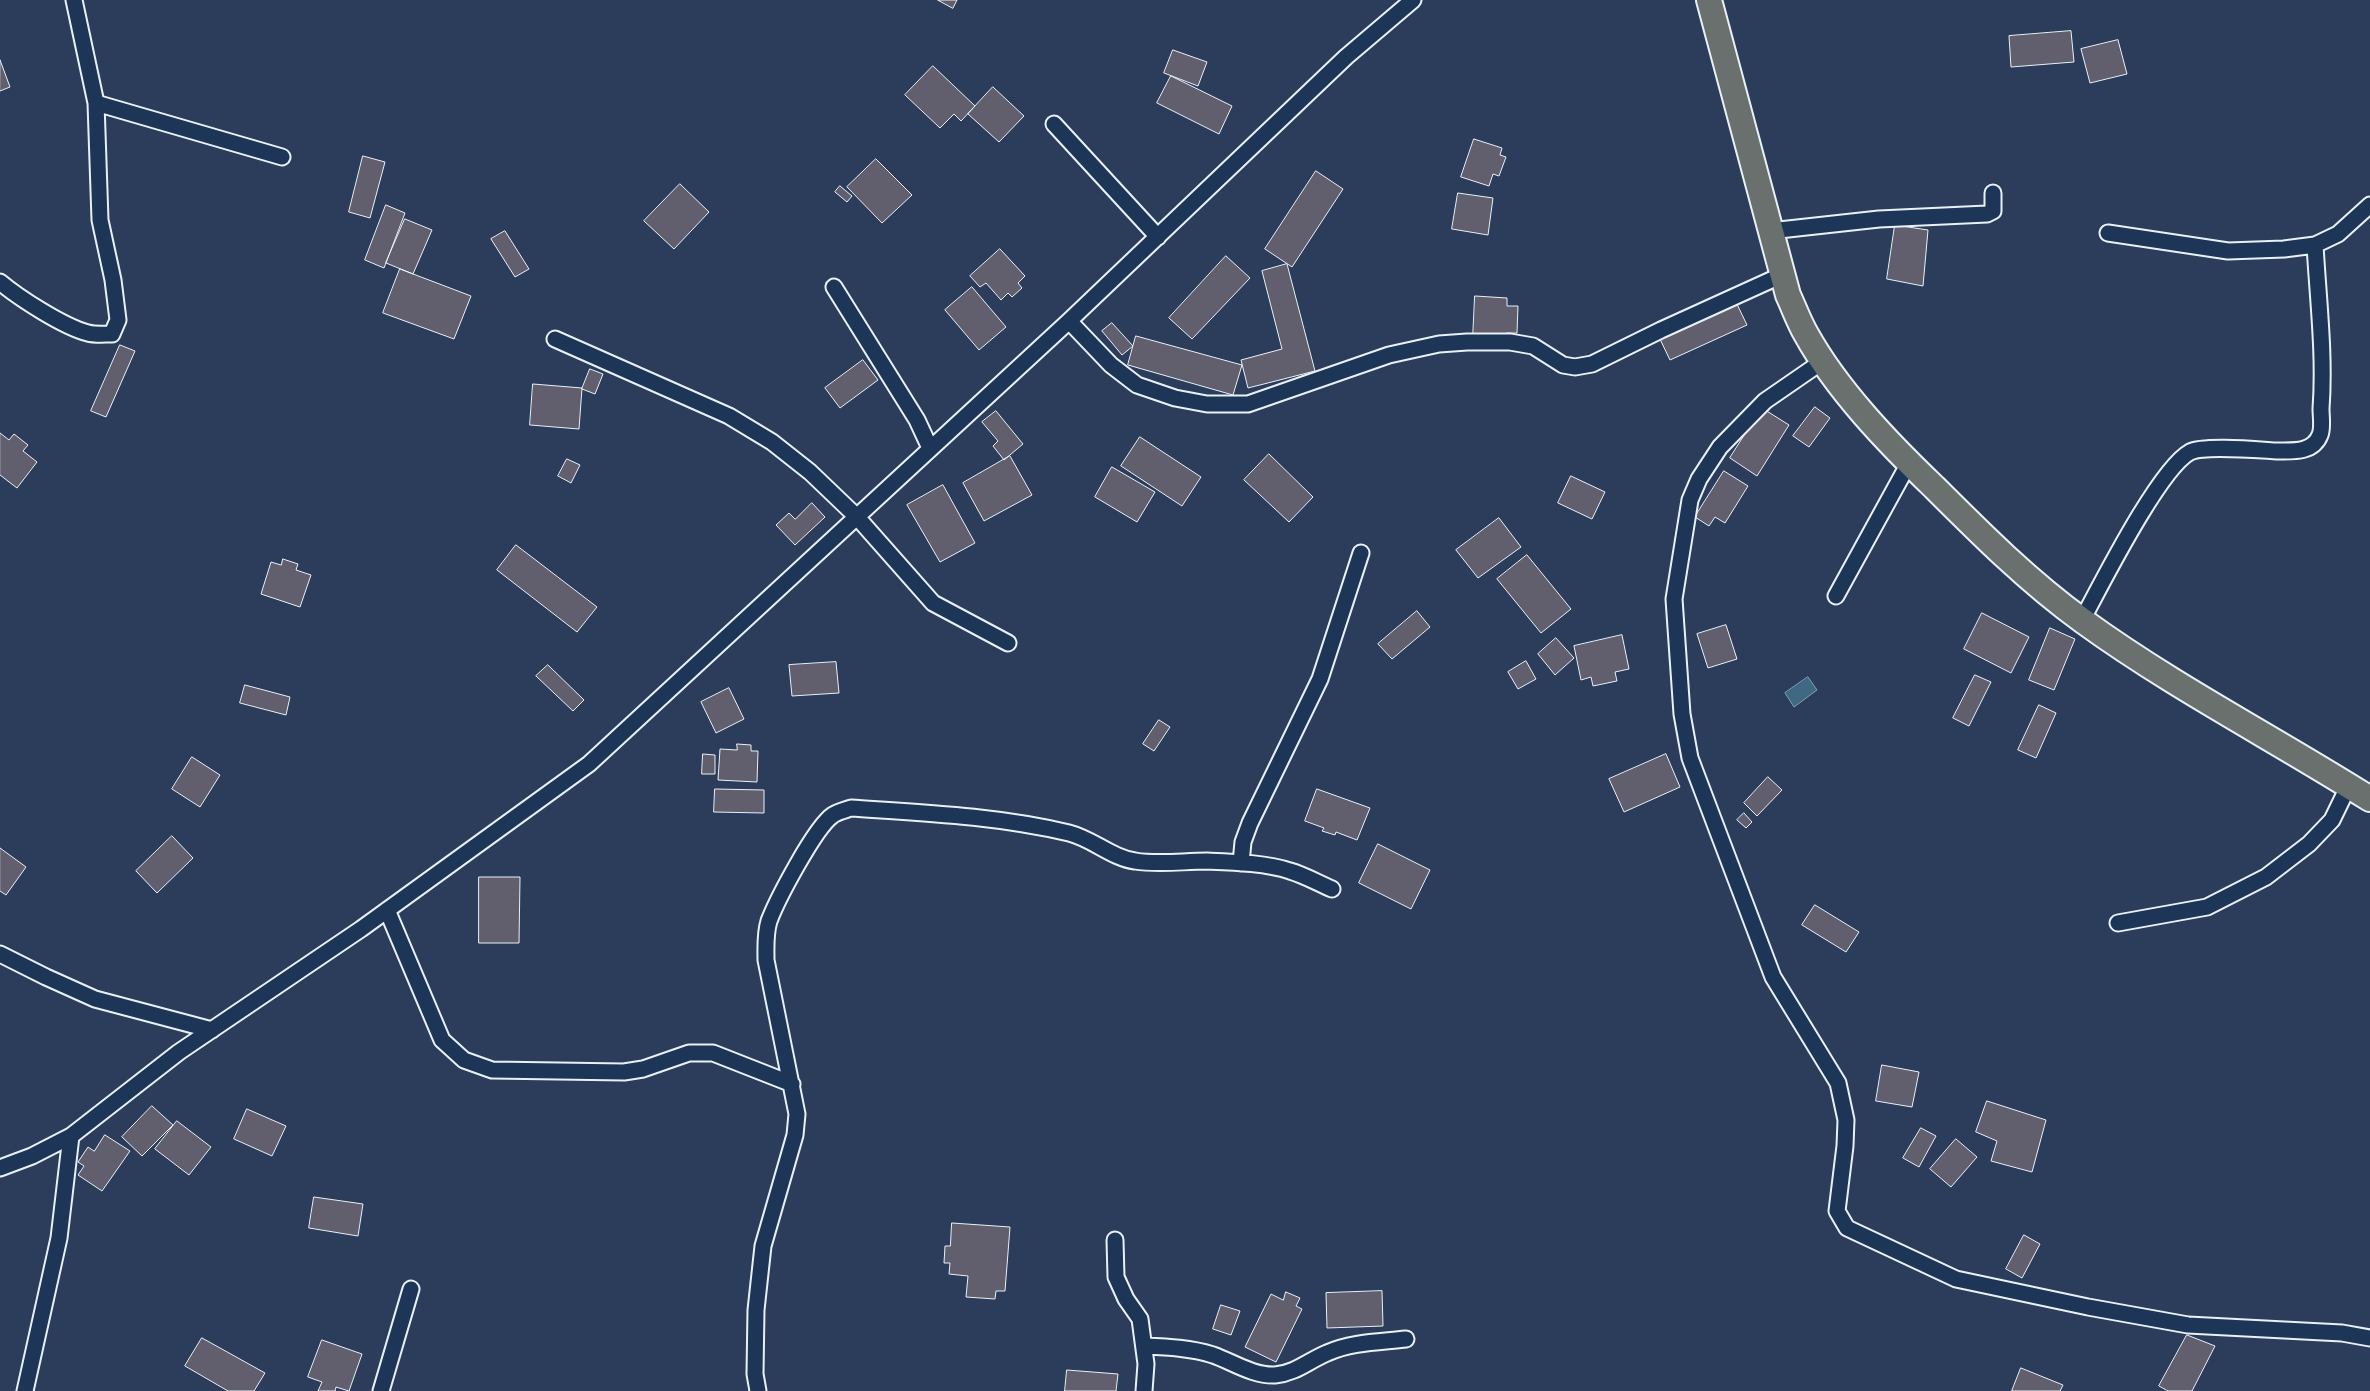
<!DOCTYPE html>
<style>
body{margin:0}
canvas{display:block;background:#2b3d5b}
</style>
<canvas width="2370" height="1391"></canvas>
<script>
const g = document.querySelector('canvas').getContext('2d');
g.lineJoin = 'round';
function fill(path, color) {
  g.fillStyle = color;
  g.fill(path, 'evenodd');
}
function stroke(path, color, width, dash) {
  g.strokeStyle = color;
  g.lineWidth = width;
  g.lineCap = dash ? 'butt' : 'round';
  g.setLineDash(dash || []);
  g.stroke(path);
}
const water = new Path2D(`
 M1808,677L1817,690L1794,707L1785,693Z`);
fill(water, '#3e6884');
stroke(water, '#829fb2', 1);
const building = new Path2D(`
 M938,0H957L953,8Z
 M2071,31L2074,62L2011,67L2009,36Z
 M2118,40L2127,74L2090,83L2081,49Z
 M1173,50L1207,62L1198,86L1164,73Z
 M0,60L10,87L0,91Z
 M933,66L975,106L961,121L954,114L940,128L905,95Z
 M1171,76L1232,106L1219,134L1157,103Z
 M993,87L1024,116L999,142L968,114Z
 M1474,139L1502,148L1500,155L1506,157L1499,176L1493,174L1489,186L1461,177Z
 M363,156L385,162L370,218L349,212Z
 M876,159L912,195L882,223L847,187Z
 M1316,171L1343,189L1292,267L1265,249Z
 M680,184L709,212L674,249L644,221Z
 M840,186L852,196L847,202L835,192Z
 M1458,193L1493,198L1488,235L1452,229Z
 M386,205L405,213L384,268L365,260Z
 M405,219L432,230L413,274L386,263Z
 M1895,225L1928,230L1923,286L1887,279Z
 M505,231L529,269L515,277L491,239Z
 M1000,249L1025,276L1018,283L1022,288L1012,297L1008,293L1001,300L986,283L980,287L970,276Z
 M1226,256L1250,278L1192,339L1169,318Z
 M1287,264L1315,371L1248,388L1241,360L1282,349L1262,271Z
 M400,269L471,296L454,339L383,313Z
 M972,287L1006,327L979,350L945,310Z
 M1475,296L1507,298V306H1518L1517,333H1506V339L1473,338Z
 M1735,300L1747,325L1670,360L1658,335Z
 M1112,323L1133,346L1122,355L1102,331Z
 M1136,336L1242,365L1233,395L1128,365Z
 M120,345L135,351L106,417L91,411Z
 M863,360L878,380L840,408L825,388Z
 M590,369L603,374L595,394L582,389Z
 M533,384L582,388L579,429L530,425Z
 M1815,407L1830,418L1809,447L1793,436Z
 M1762,408L1789,425L1757,476L1730,458Z
 M996,411L1023,444L1004,460L993,446L998,441L982,422Z
 M0,433L9,440L14,434L28,445L23,451L37,462L17,488L0,475Z
 M1140,437L1201,477L1182,506L1121,466Z
 M1269,454L1313,497L1289,522L1244,480Z
 M1010,456L1032,495L984,521L963,483Z
 M567,459L580,465L571,483L558,476Z
 M1112,467L1155,492L1137,522L1095,497Z
 M1724,471L1748,486L1725,523L1715,517L1709,526L1695,517Z
 M1571,476L1605,492L1592,519L1558,503Z
 M943,485L975,543L940,562L907,505Z
 M812,503L825,517L795,545L776,525L789,513L795,519Z
 M1499,518L1521,547L1478,578L1456,550Z
 M516,545L597,607L577,632L497,570Z
 M1527,555L1571,609L1541,633L1497,579Z
 M283,559L298,564L296,570L311,575L300,607L261,594L271,562L281,565Z
 M1417,611L1430,627L1392,659L1378,644Z
 M1982,613L2029,637L2011,673L1964,649Z
 M1726,625L1737,659L1708,668L1697,634Z
 M2050,628L2075,639L2054,690L2029,680Z
 M1622,635L1629,669L1615,672L1617,681L1593,686L1591,677L1581,680L1574,646Z
 M1556,638L1574,658L1555,675L1538,654Z
 M1526,661L1536,679L1518,689L1508,672Z
 M836,662L839,693L792,696L789,665Z
 M548,665L584,700L573,711L536,676Z
 M1975,675L1991,682L1969,726L1953,718Z
 M245,685L290,697L286,715L240,703Z
 M729,688L744,719L716,733L701,702Z
 M2039,705L2056,713L2036,758L2018,750Z
 M1159,720L1170,727L1154,751L1143,744Z
 M737,744L751,745V751H758L757,782L718,780L720,749L737,750Z
 M703,754L715,755V774H702Z
 M1666,754L1680,787L1624,812L1609,779Z
 M192,757L220,775L200,807L172,789Z
 M1768,777L1782,790L1757,816L1744,803Z
 M715,789L764,790V813L714,812Z
 M1317,789L1370,808L1357,840L1336,832L1335,835L1322,831L1324,828L1305,821Z
 M1744,813L1752,822L1746,828L1737,820Z
 M172,836L193,858L157,893L136,871Z
 M1378,844L1430,870L1411,909L1359,883Z
 M0,848L26,867L6,895L0,891Z
 M479,877H520L519,943H479Z
 M1815,905L1859,932L1846,952L1802,925Z
 M1882,1065L1919,1072L1912,1107L1876,1101Z
 M1987,1101L2046,1120L2032,1172L1991,1161L1997,1141L1976,1132Z
 M152,1106L173,1125L142,1156L122,1137Z
 M247,1109L286,1126L272,1156L234,1139Z
 M177,1121L211,1147L189,1175L155,1149Z
 M1921,1128L1936,1136L1919,1167L1903,1158Z
 M105,1135L130,1151L102,1191L78,1175L84,1166L78,1162L88,1147L94,1151Z
 M1956,1139L1977,1157L1951,1187L1930,1169Z
 M314,1197L363,1204L358,1236L309,1228Z
 M952,1223L1010,1227L1005,1291H996L995,1299L966,1297L968,1276L949,1274L950,1263H944L945,1246H950Z
 M2024,1235L2040,1244L2022,1278L2006,1269Z
 M1382,1291L1383,1326L1327,1328L1326,1293Z
 M1286,1292L1300,1298L1296,1306L1302,1309L1276,1362L1245,1347L1271,1294L1283,1300Z
 M1221,1305L1240,1311L1231,1335L1213,1329Z
 M2187,1335L2215,1346L2192,1391H2168L2159,1386Z
 M202,1338L265,1373L254,1391H228L185,1366Z
 M322,1340L362,1354L349,1391L336,1387L335,1391H318L322,1382L308,1377Z
 M2021,1368L2063,1385L2060,1391H2012Z
 M1067,1370L1118,1374L1116,1391H1065Z`);
fill(building, '#615e6d');
stroke(building, '#e8f1f8', 1);
const minor = new Path2D(`
 M96,103L282,157
 M1054,124L1158,237
 M1770,231L1879,219L1987,214L1993,211V193
 M2108,233L2228,251L2284,249L2315,245L2338,234L2370,205
 M0,282C19,298 64,327 88,333C95,335 104,334 112,334L118,320L113,280L100,220L96,103L74,0
 M834,287L917,420L930,448
 M1069,321L1111,365L1137,385L1175,398L1207,404H1248L1389,355L1439,344L1467,342H1510L1533,346L1563,365L1575,367L1592,364L1661,330L1782,275
 M555,339L729,416L772,442L810,472L857,517L933,603L1008,643
 M1823,361L1765,401L1720,447L1699,479L1690,500L1674,599L1682,714L1690,758L1773,977L1838,1083L1846,1120L1845,1146L1837,1211L1847,1228L1956,1279L2088,1307L2188,1325L2342,1333L2370,1338
 M1836,596L1909,463
 M2082,620C2101,585 2159,469 2190,452C2204,445 2259,450 2277,451C2293,451 2313,453 2320,435C2323,428 2321,416 2321,409C2325,355 2318,299 2315,245
 M1241,863L1243,842L1250,823L1320,679L1361,553
 M387,910L442,1040L464,1060L492,1070L624,1072L643,1069L689,1053H713L792,1084
 M2118,923L2207,907L2266,877L2309,844L2332,820L2349,785
 M0,954L46,977L95,999L212,1030
 M0,1168L32,1156L71,1136L179,1052L361,929L589,764L1069,321L1346,57L1413,0
 M1115,1240L1116,1277L1126,1299L1140,1319L1146,1364L1144,1391
 M1145,1346C1168,1347 1191,1348 1213,1355C1233,1362 1253,1376 1275,1375C1296,1373 1308,1361 1327,1353C1351,1342 1380,1342 1406,1339
 M25,1391L59,1238L71,1136
 M381,1391L411,1289
 M758,1391L755,1374L756,1310L763,1246L795,1135L797,1114L766,960C766,947 765,934 769,921C777,900 815,827 833,815C837,812 845,810 851,808C925,813 997,816 1069,833C1093,839 1112,858 1135,861C1159,865 1183,861 1207,861C1232,862 1267,863 1290,871C1304,875 1318,883 1332,889`);
const primary = new Path2D(`
 M1709,0L1788,295C1794,308 1799,322 1806,334C1837,390 1888,443 1934,487C1981,534 2029,582 2083,621C2174,687 2275,739 2370,799`);
stroke(minor, '#e8f1f8', 19);
stroke(primary, '#e8f1f8', 28);
stroke(minor, '#1d3557', 15);
stroke(primary, '#6a706d', 24);
</script>
